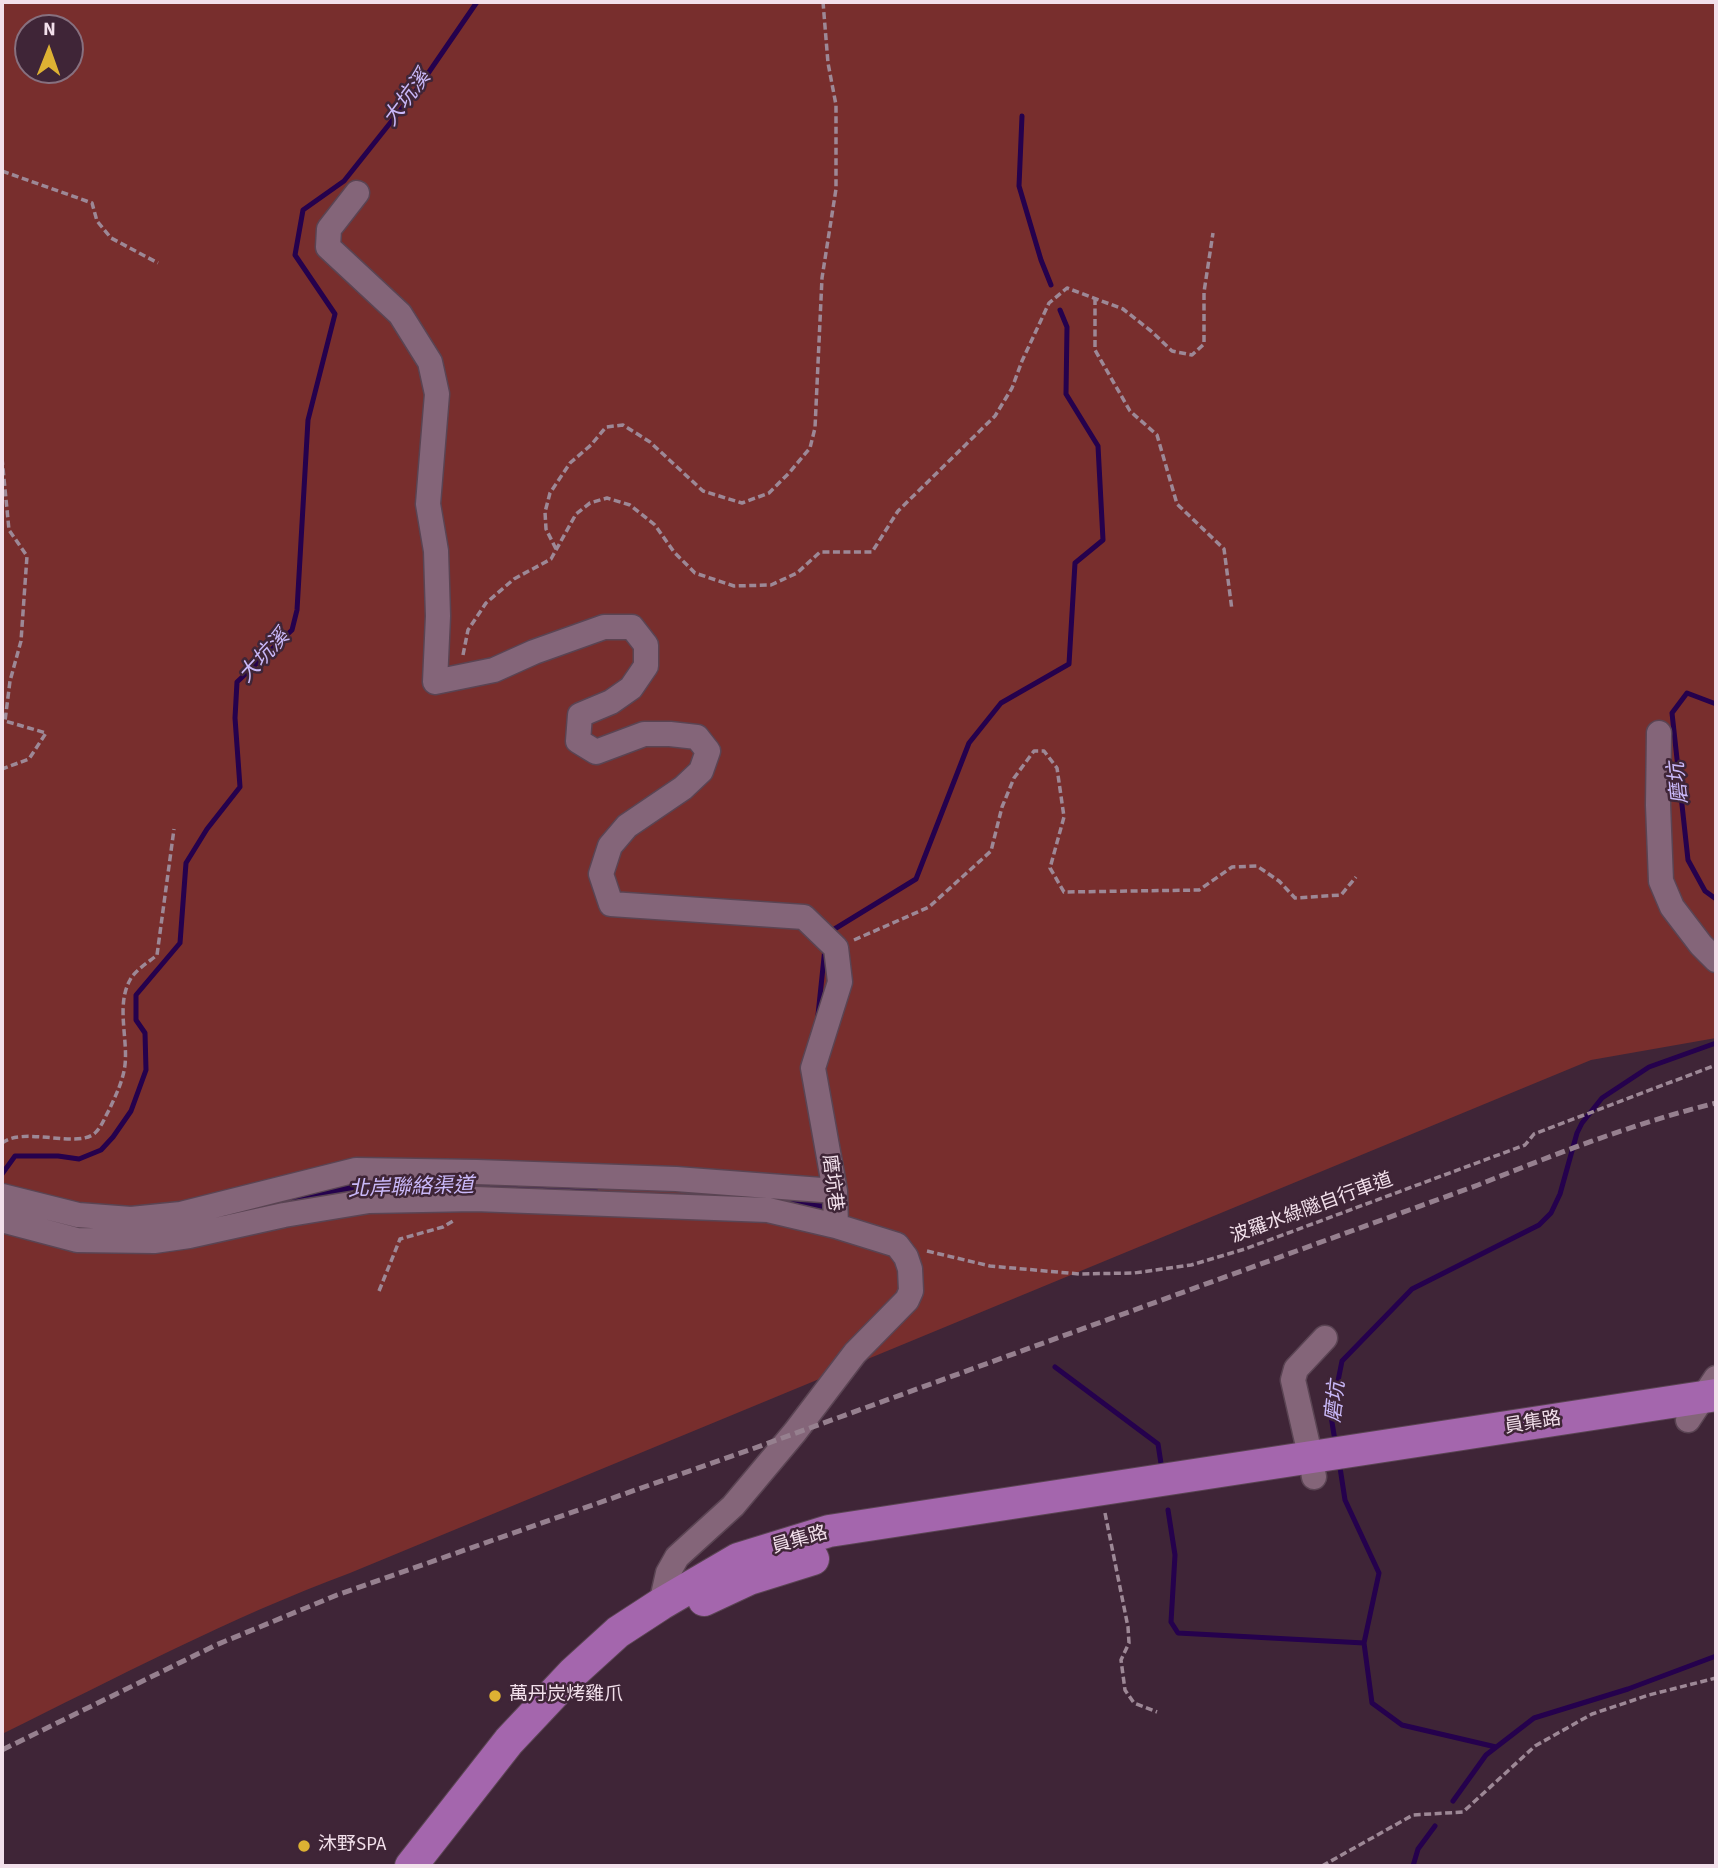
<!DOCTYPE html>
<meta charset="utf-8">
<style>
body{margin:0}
#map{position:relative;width:1718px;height:1868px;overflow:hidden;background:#3f2537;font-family:"Source Sans 3",sans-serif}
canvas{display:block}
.frame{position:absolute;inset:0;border:4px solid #f2e0eb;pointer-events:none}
.north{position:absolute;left:14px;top:14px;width:70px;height:70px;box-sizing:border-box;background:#3f2537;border:2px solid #87707f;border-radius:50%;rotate:1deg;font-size:19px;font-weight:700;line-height:28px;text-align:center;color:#f2e0eb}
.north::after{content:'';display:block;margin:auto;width:24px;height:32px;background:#ddb133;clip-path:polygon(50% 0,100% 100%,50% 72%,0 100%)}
</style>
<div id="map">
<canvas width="1718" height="1868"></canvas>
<div class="frame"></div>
<div class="north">N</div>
</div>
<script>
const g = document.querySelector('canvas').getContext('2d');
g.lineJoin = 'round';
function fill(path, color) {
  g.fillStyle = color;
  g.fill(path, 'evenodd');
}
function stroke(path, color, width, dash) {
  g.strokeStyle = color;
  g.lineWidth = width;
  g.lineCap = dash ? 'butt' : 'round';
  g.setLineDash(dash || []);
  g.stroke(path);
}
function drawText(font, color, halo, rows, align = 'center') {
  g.font = font + ' "Source Sans 3","Noto Sans TC",sans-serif';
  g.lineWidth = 5;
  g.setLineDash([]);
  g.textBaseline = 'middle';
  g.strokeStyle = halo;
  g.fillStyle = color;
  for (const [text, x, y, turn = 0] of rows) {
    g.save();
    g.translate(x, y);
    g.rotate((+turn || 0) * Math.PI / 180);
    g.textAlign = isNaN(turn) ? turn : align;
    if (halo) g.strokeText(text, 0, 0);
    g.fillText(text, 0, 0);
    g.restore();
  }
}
fill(new Path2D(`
 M2,2H1716V1038L1591,1060L350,1573C231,1617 116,1678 2,1734ZM28,28H70V70H28Z`), '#782e2d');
stroke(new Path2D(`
 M1022,116L1019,186L1041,260L1051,285
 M1716,704L1687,693L1672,713L1688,860L1705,891L1716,899
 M828,933L916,879L969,743L1001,703L1069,664L1075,563L1103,540L1098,446L1066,394L1067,327L1060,310
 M818,1015L825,948
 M2,1174L15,1156H58L79,1159L101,1150L113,1137L131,1111L146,1070L145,1033L136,1020V995L180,943L186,863L207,829L240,787L235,718L237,682L292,630L297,610L308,420L335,314L295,255L303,210L344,181L418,88L477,2
 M1055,1367L1158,1444L1162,1470
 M1335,1441L1331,1416L1342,1361L1412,1289L1539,1225L1551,1213L1560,1194L1577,1133L1582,1123L1602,1098L1649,1067L1716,1043
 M1339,1461L1345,1500L1379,1573L1364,1643L1372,1703L1402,1725L1496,1747
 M1168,1510L1175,1555L1171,1622L1178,1633L1364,1643
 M1453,1801L1486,1755L1534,1718L1628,1689L1716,1656
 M1413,1866L1418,1849L1435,1826`), '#25014d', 5);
stroke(new Path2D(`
 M463,1188L493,1187L589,1191
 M785,1204L826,1209
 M211,1219L327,1192L376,1190`), '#25014d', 18);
const minor = new Path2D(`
 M357,193L329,229L328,247L400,314L430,362L437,394L428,504L436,551L438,616L435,682L494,670L534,652L604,627H632L646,645V666L631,688L611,702L580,715L578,741L596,752L644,734H670L697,737L708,751L701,771L683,788L627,826L610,846L601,874L611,904L804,917L836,948L840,982L813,1068L835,1191L836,1226
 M1659,733L1658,805L1661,881L1672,907L1701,945L1716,960
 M2,1196L78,1215L131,1219L181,1214L356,1170L477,1172L676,1179L835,1191
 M2,1220L77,1240L154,1241L189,1236L284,1215L369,1201L475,1199L768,1210L836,1226L897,1245L906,1257L910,1269L911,1291L907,1300L855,1353L795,1432L733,1506L677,1557L668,1573L661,1604
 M1688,1420L1716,1378
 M1314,1477L1311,1459L1293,1380L1296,1369L1325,1338`);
const major = new Path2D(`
 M704,1600L749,1579L813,1559
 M411,1866L509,1741L574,1672L618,1632L661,1604L738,1559L829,1531L1716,1395`);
stroke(minor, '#5a4453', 27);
stroke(major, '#5a4453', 34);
stroke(new Path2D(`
 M2,171L92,203L97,221L111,238L158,263
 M1095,298V350L1130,411L1157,435L1177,504L1224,549L1232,610
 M2,458L9,530L27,556L21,641L10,681L5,721L46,733L29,759L2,769
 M556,549L546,529L545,512L550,493L570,463L591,445L606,427L623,425L650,442L703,491L742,503L769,493L789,473L810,448L815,428L822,278L836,189V105L828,63L823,2
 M463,655L468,630L486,603L514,579L551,559L576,514L590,503L607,498L630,505L655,525L674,552L695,573L734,586L771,585L797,573L820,552H872L898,511L995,416L1012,388L1022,361L1049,303L1067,288L1123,309L1151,331L1172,351L1192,355L1204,344V292L1213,233
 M854,940L929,907L991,851L1002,807L1014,778L1034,751H1044L1057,768L1064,817L1050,868L1064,892L1199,890L1232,867L1257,866L1279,881L1295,898L1341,895L1356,877
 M2,1143C24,1126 77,1149 95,1133C101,1128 105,1117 109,1110C116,1095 123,1081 125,1065C128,1038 116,1005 130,980C135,970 149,962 157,955L174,829
 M927,1251L990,1266L1079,1274L1134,1273L1191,1265L1245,1249L1525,1145L1534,1134L1716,1065
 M379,1291L400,1239L443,1227L453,1221
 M1105,1513L1128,1627L1129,1643L1121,1660L1125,1690L1134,1703L1157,1712
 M1322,1866L1413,1815L1463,1812L1535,1746L1592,1714L1649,1695L1716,1678`), '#9d8896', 3.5, [7, 3.5]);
stroke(minor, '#846579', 24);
stroke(major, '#a466ad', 32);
stroke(new Path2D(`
 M2,1750L216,1645L337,1595L752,1449L1478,1185C1556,1154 1634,1123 1716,1103`), '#96808f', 5, [10, 5]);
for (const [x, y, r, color] of [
 [495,1696,7,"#ddb133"],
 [304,1846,7,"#ddb133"]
]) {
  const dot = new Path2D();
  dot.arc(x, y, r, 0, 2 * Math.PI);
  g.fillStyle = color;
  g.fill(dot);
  stroke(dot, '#3f2537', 2.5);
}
drawText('19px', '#f2e0eb', '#3f2537', [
 ["磨坑巷",831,1183,83],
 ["波羅水綠隧自行車道",1312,1209,-20],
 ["員集路",1533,1424,-9],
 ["員集路",800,1541,-16]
]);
drawText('19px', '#f2e0eb', '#3f2537', [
 ["萬丹炭烤雞爪",509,1696],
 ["沐野SPA",318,1846]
], 'left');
drawText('italic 21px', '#c9b8f8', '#3f2537', [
 ["大坑溪",408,99,-53],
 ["大坑溪",265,657,-47],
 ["磨坑",1680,783,-96],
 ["北岸聯絡渠道",411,1189,-2],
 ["磨坑",1337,1402,-84]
]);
</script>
